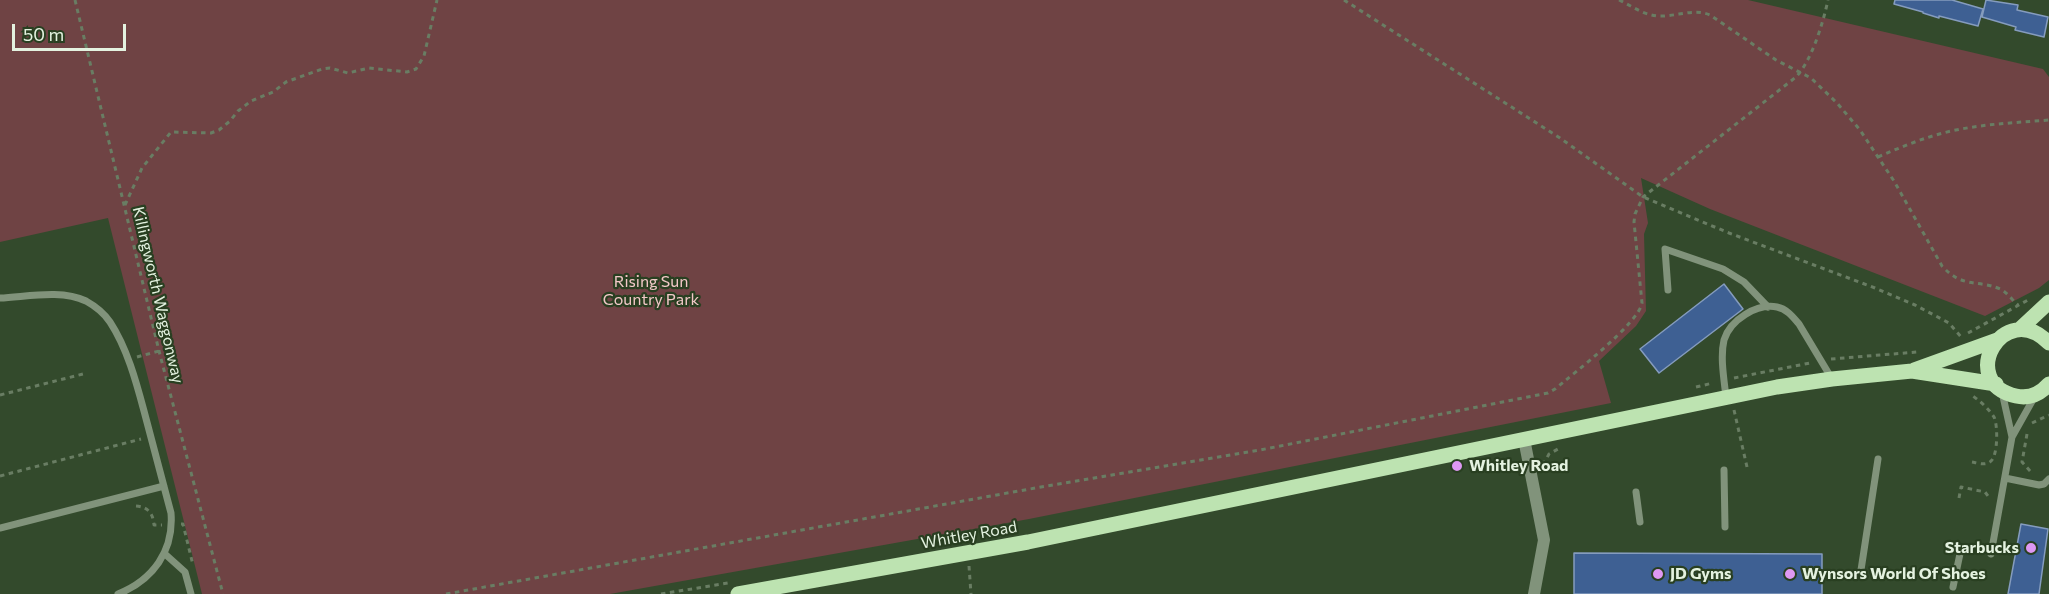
<!DOCTYPE html>
<style>
body{margin:0}
#map{position:relative;width:2049px;height:594px;overflow:hidden;background:#334a2c;font-family:Commissioner,sans-serif}
canvas{display:block}
.scale{position:absolute;left:12px;top:24px;width:114px;height:27px;box-sizing:border-box;border:3px solid #e4f2e0;border-top:0;padding-left:8px;font-size:18px;line-height:21px;white-space:nowrap;color:#e4f2e0;-webkit-text-stroke:4px #293f21;paint-order:stroke}
</style>
<div id="map">
<canvas width="2049" height="594"></canvas>
<div class="scale">50 m</div>
</div>
<script>
const g = document.querySelector('canvas').getContext('2d');
g.lineJoin = 'round';
function fill(path, color) {
  g.fillStyle = color;
  g.fill(path, 'evenodd');
}
function stroke(path, color, width, dash) {
  g.strokeStyle = color;
  g.lineWidth = width;
  g.lineCap = dash ? 'butt' : 'round';
  g.setLineDash(dash || []);
  g.stroke(path);
}
function drawText(font, color, halo, rows, align = 'center') {
  g.font = font + ' Commissioner,sans-serif';
  g.lineWidth = 4.5;
  g.setLineDash([]);
  g.textBaseline = 'middle';
  g.strokeStyle = halo;
  g.fillStyle = color;
  for (const [text, x, y, turn = 0] of rows) {
    g.save();
    g.translate(x, y);
    g.rotate((+turn || 0) * Math.PI / 180);
    g.textAlign = isNaN(turn) ? turn : align;
    if (halo) g.strokeText(text, 0, 0);
    g.fillText(text, 0, 0);
    g.restore();
  }
}
fill(new Path2D(`
 M0,0H1748L2043,69L2049,77V280L2039,288L1985,316L1710,209L1641,178L1648,223L1644,234L1646,311L1636,326L1599,361L1611,403L1029,519L610,594H202L108,218L0,242Z`), '#6f4344');
const building = new Path2D(`
 M1895,0H1952L1983,9L1978,26L1939,16V18L1923,13V12L1894,4Z
 M1986,0L2018,5L2017,10L2048,17L2044,37L2015,30L2016,27L1982,17Z
 M1724,284L1743,309L1659,373L1640,349Z
 M2021,524L2048,529L2039,594H2008Z
 M1574,553L1822,554V594H1574Z`);
fill(building, '#3e6093');
stroke(building, '#859cbe', 1.5);
stroke(new Path2D(`
 M75,0L159,351L223,594
 M1344,0L1560,138L1643,197L1729,233L1875,288L1915,305L1949,323L1962,338
 M1619,0C1632,6 1643,15 1658,16C1675,17 1694,8 1710,15L1776,60L1811,78L1837,103L1860,130L1894,181L1942,266C1963,289 1977,279 2000,289C2007,292 2012,300 2018,305
 M1878,157C1899,148 1920,139 1943,133C1978,124 2013,123 2049,120
 M125,205L142,168L171,132L211,133L219,130L230,121L238,111L251,101L273,92L286,82L322,69L330,68L348,73L369,68L407,72L416,69L424,56L437,0
 M1968,333L2028,300
 M137,357L159,351
 M1831,359L1917,352
 M1734,378L1810,363
 M1696,387L1713,383
 M0,395L87,373
 M1734,410L1747,467
 M2032,423L2049,415
 M2027,434L2022,462L2031,472
 M1497,461H1504L1516,468
 M1972,462C1978,463 1986,466 1991,461C1998,455 1998,425 1994,417C1989,409 1981,402 1973,396
 M1543,465L1549,454L1558,449
 M0,476L141,439
 M1959,498L1961,487L1985,492L1988,496
 M136,506C148,507 153,513 154,525H162
 M181,524H183L193,565
 M969,566L971,594
 M446,594L1041,487L1260,450L1548,393L1555,389C1573,374 1639,323 1642,303L1634,222L1635,214L1643,197L1796,77C1812,60 1823,23 1828,0
 M661,594L728,583`), '#697d63', 3, [4.5, 4.5]);
stroke(new Path2D(`
 M1668,290L1665,249L1723,269L1744,282L1768,307
 M0,298C26,297 61,289 86,301C95,306 104,313 110,322C127,348 136,381 144,411C153,445 162,479 171,513C174,551 153,580 118,594
 M2002,392L2012,437
 M1726,397C1724,379 1720,357 1724,340C1730,320 1757,303 1777,307C1787,309 1793,317 1799,324L1832,379
 M1724,470L1725,527
 M2005,478L2039,485L2044,484L2049,479
 M1636,492L1640,522
 M0,528L164,486
 M165,554L185,572L191,594
 M1991,554L2012,437L2035,396
 M1861,570L1878,459
 M1953,587L1961,549`), '#81937b', 7);
stroke(new Path2D(`
 M1524,439L1544,540L1534,594`), '#81937b', 12);
stroke(new Path2D(`
 M2020,329L2049,302
 M2049,343C2003,297 1956,383 2016,396C2029,399 2040,394 2049,384
 M1914,370L1997,340
 M738,594L1028,542L1777,387L1832,379L1912,371L1996,384`), '#bde3b1', 15);
for (const [x, y, r, color] of [
 [1457,466,6,"#de98f2"],
 [2031,548,6,"#de98f2"],
 [1658,574,6,"#de98f2"],
 [1790,574,6,"#de98f2"]
]) {
  const dot = new Path2D();
  dot.arc(x, y, r, 0, 2 * Math.PI);
  g.fillStyle = color;
  g.fill(dot);
  stroke(dot, '#293f21', 2);
}
drawText('16px', '#f3c8c8', '#293f21', [
 ["Rising Sun",651,282],
 ["Country Park",651,300]
]);
drawText('16px', '#e4f2e0', '#293f21', [
 ["Killingworth Waggonway",158,295,77],
 ["Whitley Road",969,535,-10]
]);
drawText('bold 16px', '#e4f2e0', '#293f21', [
 ["Whitley Road",1469,466],
 ["Starbucks",2019,548,"right"],
 ["JD Gyms",1670,574],
 ["Wynsors World Of Shoes",1802,574]
], 'left');
</script>
